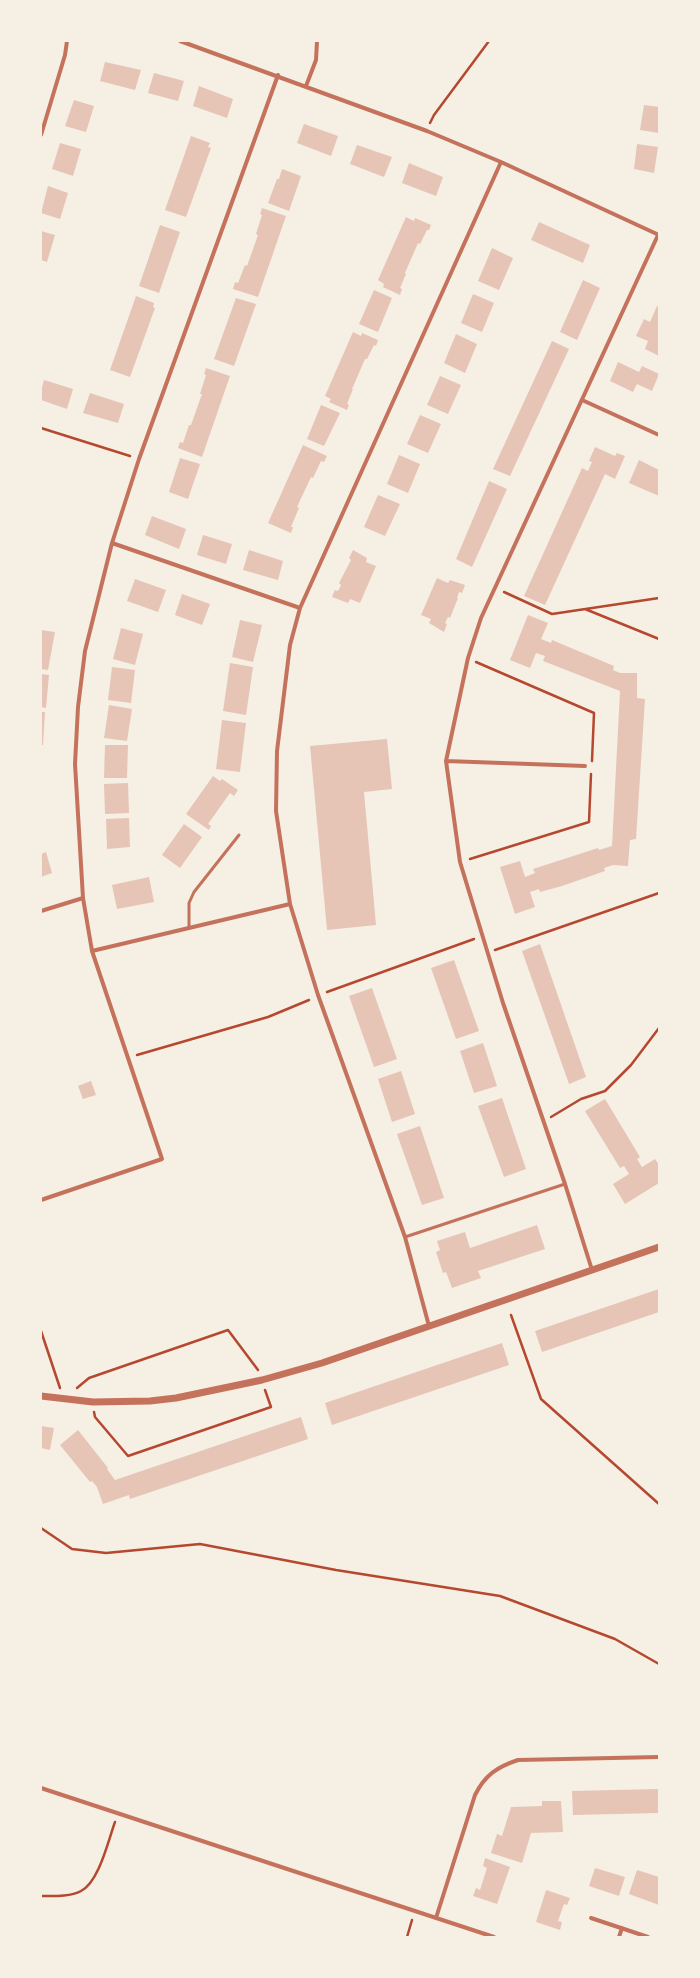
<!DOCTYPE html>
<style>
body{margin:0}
#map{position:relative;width:700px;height:1978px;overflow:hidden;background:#f6efe4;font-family:"DejaVu Sans",sans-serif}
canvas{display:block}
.frame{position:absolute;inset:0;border:42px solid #f6efe4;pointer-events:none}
</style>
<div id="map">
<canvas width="700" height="1978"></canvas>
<div class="frame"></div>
</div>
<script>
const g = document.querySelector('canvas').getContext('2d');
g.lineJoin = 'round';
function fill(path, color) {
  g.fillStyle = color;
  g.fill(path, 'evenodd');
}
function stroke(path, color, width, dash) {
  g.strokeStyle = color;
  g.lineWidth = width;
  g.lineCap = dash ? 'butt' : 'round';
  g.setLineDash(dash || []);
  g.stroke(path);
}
fill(new Path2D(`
 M105,62L141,70L135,90L100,81Z
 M154,73L184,81L178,101L148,93Z
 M199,86L233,99L227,118L193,106Z
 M74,100L94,106L86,132L65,126Z
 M644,105L659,107V133L640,130Z
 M304,124L338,136L331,156L297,143Z
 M191,136L210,143L208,147L211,148L186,217L165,210Z
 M60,143L81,149L73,176L52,169Z
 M637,144L658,147L654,173L634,169Z
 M357,145L392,157L384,177L350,164Z
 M409,163L443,177L436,196L402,183Z
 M282,169L301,176L289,211L268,203L277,179H279Z
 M48,186L68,193L60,219L41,213Z
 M262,208L286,216L258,297L233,289L235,282L238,283L245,265L247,266L258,235L256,234L262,215L260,214Z
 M406,217L414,221L415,218L431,225L429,230H427L420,244L418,243L405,273L406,274L400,288L402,289L400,295L383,287L384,284L378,280Z
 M539,222L590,245L583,263L531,240Z
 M160,225L180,232L159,293L139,286Z
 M41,231L55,235L47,262L41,260Z
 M492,248L513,258L499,290L478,281Z
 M583,280L600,288L577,340L560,332Z
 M374,290L392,298L378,332L359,324Z
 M473,294L494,303L482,332L461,323Z
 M136,296L154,303L153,307L155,308L130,377L110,370Z
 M236,298L256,304L234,366L214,359Z
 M657,306L659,307V356L645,349L648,341L636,336L644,319L650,322Z
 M353,332L361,336L362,333L378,340L376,346L374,345L367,359H365L352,389H353L347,404L349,405L347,410L329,402L331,399L325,396Z
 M456,334L477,344L465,373L444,363Z
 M552,341L569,349L510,476L493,469Z
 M618,362L639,372L642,366L659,374L652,391L637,384L633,392L610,381Z
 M206,368L230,376L202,457L178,448L180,442L183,443L189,425H191L202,394H200L206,375L204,374Z
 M440,376L461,385L448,414L427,405Z
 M44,380L73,389L67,409L41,400V391Z
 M90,393L124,404L118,423L83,413Z
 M321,405L340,413L324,446L307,439Z
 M420,415L441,424L428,453L407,444Z
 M303,445L327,456L324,462L321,461L313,478L311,477L297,507L299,508L291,527H293L291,533L268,523Z
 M595,447L615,456L617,453L625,456L615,479L605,474L545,605L524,596L582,468L588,471L592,462L589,461Z
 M399,455L420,464L408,493L387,484Z
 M180,458L200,464L188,499L169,492Z
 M639,460L659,470V496L629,483Z
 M489,481L507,489L472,567L456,559Z
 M378,495L400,504L385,536L364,527Z
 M152,516L186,529L179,549L145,535Z
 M203,535L232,544L226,564L197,555Z
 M249,550L283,561L278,580L243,570Z
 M353,550L367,558L366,562L376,566L360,603L350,599L348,603L332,597L335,590L338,591L341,585L339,583L351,560L349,558Z
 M437,578L448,583L450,580L465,585L462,593L459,592L457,598H458L450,618L448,617L445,623L447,624L444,632L429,623L431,619L421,615Z
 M135,579L166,590L158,612L127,601Z
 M182,594L210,604L202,625L175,615Z
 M528,615L548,623L541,639L551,643L552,640L614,666L613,670L620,673H637V698L645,699L636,839L630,840L628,866L613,865L604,868L605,871L562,886L540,892L539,889L530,892L535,907L515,914L500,867L520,861L525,877L535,873L533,869L598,848L599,850L612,846L620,691L543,661L545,656L536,653L530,668L510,660Z
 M240,620L262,625L253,662L232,657Z
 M121,628L143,634L135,665L113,659Z
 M41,630L55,632L48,670L41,669Z
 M230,663L253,667L246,715L223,711Z
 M112,667L135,670L131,703L108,700Z
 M41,674L49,675L46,708L41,707Z
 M109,705L132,709L127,741L104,738Z
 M41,712H45L43,745H41Z
 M222,720L246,723L240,772L216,769Z
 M387,739L392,789L364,792L376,925L327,930L310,746Z
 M105,745H128L127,778H104Z
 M213,776L220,781L222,779L238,790L234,796L230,793L208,824L211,826L209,830L186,814Z
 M128,783L129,813L105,814L104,784Z
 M129,818L130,847L107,849L106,819Z
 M184,824L202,837L180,868L162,855Z
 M46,852L52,873L41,877V854Z
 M149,877L154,902L117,909L112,885Z
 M540,944L586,1077L569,1084L522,951Z
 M454,960L479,1031L456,1039L431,968Z
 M372,988L397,1059L374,1067L349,996Z
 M483,1043L497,1086L474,1093L460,1051Z
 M401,1071L415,1114L392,1122L378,1079Z
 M91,1081L96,1095L83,1099L78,1086Z
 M502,1098L526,1169L504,1177L478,1106Z
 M605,1099L640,1157L637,1159L642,1167L655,1159L659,1165V1183L625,1204L613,1184L629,1174L624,1166L620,1168L585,1111Z
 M420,1126L444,1198L422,1205L397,1134Z
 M537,1225L545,1249L478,1271L481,1278L452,1288L446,1272L443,1273L436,1252L440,1250L437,1241L465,1232L470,1248Z
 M659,1289V1312L542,1352L535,1331Z
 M502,1343L509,1365L332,1425L325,1403Z
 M301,1417L308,1439L130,1499L129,1495L103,1504L97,1487L92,1481L90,1482L60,1445L78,1430L108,1468L107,1469L115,1480Z
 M41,1426L54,1428L50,1450L41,1448Z
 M659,1789V1813L573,1815L572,1791Z
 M542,1801H561L563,1832L531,1833L522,1863L491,1853L497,1834L502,1836L511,1807L542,1806Z
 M485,1858L510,1867L497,1904L473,1896L476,1888L480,1890L487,1868L483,1866Z
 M595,1868L625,1877L619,1896L589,1886Z
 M637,1870L659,1877V1905L629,1894Z
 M546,1890L570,1898L567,1905L564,1904L558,1921L562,1922L560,1930L536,1922Z`), '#e6c5b7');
stroke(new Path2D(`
 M430,123L434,115L489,41
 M41,428L130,456
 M504,592L552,614L659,598
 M585,609L659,639
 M476,662L594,713L592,761
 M470,859L589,822L591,774
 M495,950L659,893
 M327,992L474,939
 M137,1055L268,1017L309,1000
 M551,1117L581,1099L605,1091L631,1065L659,1028
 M511,1315L541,1399L659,1504
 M41,1331L60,1388
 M77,1388L89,1378L228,1330L258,1370
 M94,1412L95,1417L128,1456L271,1407L265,1390
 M41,1528L72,1549L106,1553L200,1544L336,1570L500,1596L615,1639L659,1664
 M41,1896C53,1896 70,1897 81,1891C99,1882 108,1841 115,1822
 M407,1937L412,1920`), '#b5482f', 2.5);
stroke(new Path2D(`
 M189,928V903L194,892L239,835
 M405,1237L565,1184`), '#c5725c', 3);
stroke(new Path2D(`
 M180,41L427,131L501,162L659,235
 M306,86L316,60L317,41
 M41,135L65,55L67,41
 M582,400L659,435
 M112,543L300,608
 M446,761L585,766
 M41,911L83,898
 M92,951L290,904
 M41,1200L162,1159L92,951L83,898L75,764L78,707L85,651L112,543L139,459L278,75
 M592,1270L565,1184L503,1003L460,862L446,761L468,658L481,618L658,235
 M429,1326L405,1237L318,995L290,904L276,811L277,751L290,645L300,608L501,162
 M41,1788L494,1937
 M436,1918L475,1795C485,1775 497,1767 518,1760L659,1757
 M591,1918L648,1937
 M619,1937L622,1928`), '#c5725c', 4);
stroke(new Path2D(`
 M41,1396L93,1402L150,1401L176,1398L262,1380L322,1363L659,1247`), '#c5725c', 7);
</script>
